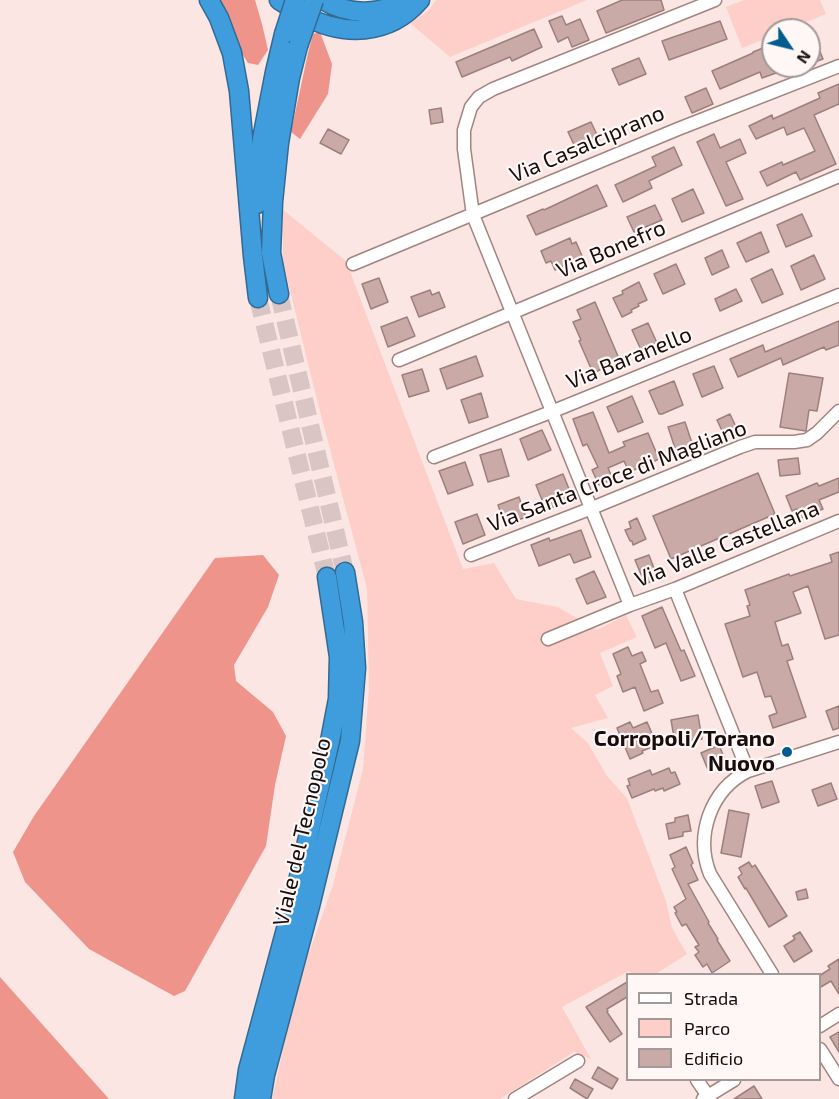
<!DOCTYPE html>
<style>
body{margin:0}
#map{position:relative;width:839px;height:1099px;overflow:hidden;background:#fbe6e4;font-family:"Exo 2",sans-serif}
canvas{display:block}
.legend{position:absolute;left:626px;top:973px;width:195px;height:108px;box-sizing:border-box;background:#fef7f6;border:2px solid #a29998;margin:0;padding:8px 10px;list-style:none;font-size:18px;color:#170d0c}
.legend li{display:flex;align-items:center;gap:12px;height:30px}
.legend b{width:30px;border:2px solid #a29998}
.north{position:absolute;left:761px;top:18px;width:60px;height:60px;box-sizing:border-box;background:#fef7f6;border:2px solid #a29998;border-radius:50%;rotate:125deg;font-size:16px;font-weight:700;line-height:24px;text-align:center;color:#170d0c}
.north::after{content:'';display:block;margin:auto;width:21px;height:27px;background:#045c8d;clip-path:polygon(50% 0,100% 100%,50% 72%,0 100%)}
</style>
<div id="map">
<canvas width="839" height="1099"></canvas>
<ul class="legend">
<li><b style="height:8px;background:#fff"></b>Strada</li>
<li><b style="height:16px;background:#fecfc9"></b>Parco</li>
<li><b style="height:16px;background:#c9aaa6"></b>Edificio</li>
</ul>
<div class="north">N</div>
</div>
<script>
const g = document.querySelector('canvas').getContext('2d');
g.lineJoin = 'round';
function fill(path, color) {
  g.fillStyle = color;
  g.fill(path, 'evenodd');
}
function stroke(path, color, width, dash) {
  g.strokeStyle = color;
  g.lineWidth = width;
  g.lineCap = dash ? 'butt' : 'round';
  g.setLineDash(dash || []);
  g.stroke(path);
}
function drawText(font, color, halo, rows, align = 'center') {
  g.font = font + ' "Exo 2",sans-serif';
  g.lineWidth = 4.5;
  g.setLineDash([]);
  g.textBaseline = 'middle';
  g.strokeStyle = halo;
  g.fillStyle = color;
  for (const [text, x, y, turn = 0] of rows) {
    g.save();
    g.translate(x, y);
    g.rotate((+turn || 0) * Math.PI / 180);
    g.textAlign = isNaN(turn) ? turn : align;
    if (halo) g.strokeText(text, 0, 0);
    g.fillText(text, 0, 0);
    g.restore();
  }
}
fill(new Path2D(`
 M436,0H587L450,57L410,23L428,11Z
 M744,0H820L826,14L787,30H773V36L742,48L726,7Z
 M282,209L346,261L463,569L494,563L516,599L558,607L597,630L626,615L637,637L600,653L613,686L595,695L608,718L571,728L588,743L607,776L627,798L666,901L672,928L687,954L656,974H632L629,971L562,1007L591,1059L574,1052L500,1099H272L297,987L333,885L363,769L369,688L367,589L318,404L283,262Z`), '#fecfc9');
fill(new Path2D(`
 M217,0H255L262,24L268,50L258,65L248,63C235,44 229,20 217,0Z
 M320,32L332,64L328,94L300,139L291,132L308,53L313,34Z
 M263,555L279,575L268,607L234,665L236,681L273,712L286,736L275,785L266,846L185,991L174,996L89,949L25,882L13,852L34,816L215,558Z
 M0,977L109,1099H0Z`), '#ef948b');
const building = new Path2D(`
 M622,0H661L664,10L606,33L597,11Z
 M562,16L566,25L580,19L589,40L572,47L568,37L558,42L549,21Z
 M720,21L727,39L669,60L662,41Z
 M534,29L542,47L512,61L510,57L462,77L456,62Z
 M815,39L823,59L809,64V41Z
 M773,44V66L793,67L762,78L760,72L720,89L712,71L753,53V52Z
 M639,58L646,74L619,85L612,69Z
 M839,84V104L814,115L836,164L800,180L796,172L767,186L760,172L782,162L783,165L815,151L804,128L787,135L784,127L756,139L749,126L772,115L773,119L820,98L818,93Z
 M706,88L713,104L692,113L685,97Z
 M441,108L443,122L431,124L429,110Z
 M591,122L599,139L576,149L568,132Z
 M328,129L349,140L341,154L320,143Z
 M714,134L720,148L740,139L746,153L726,162L743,199L726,206L697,142Z
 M674,147L682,165L649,181L652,188L623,202L615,185L656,166L652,157Z
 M597,185L607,206L536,235L527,216L543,209L544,210Z
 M693,189L704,213L682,222L672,199Z
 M655,205L662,220L634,232L627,217Z
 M802,214L812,236L786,247L777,225Z
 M761,232L769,252L746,262L737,243Z
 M570,238L572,244L576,242L583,258L555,270L551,261L546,263L541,251Z
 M722,250L729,267L712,275L705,258Z
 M814,255L825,279L801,290L791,266Z
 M676,264L685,284L663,294L654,274Z
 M772,269L783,294L762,303L751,279Z
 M379,278L388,302L371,309L362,284Z
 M639,282L647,300L638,304L639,306L631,310L632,312L622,317L613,298L623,294L622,291Z
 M736,289L742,301L720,311L715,299Z
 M430,290L432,295L439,292L445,307L419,317L411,297Z
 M595,302L620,361L593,373L579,341L581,340L573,322L581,319L577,310Z
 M407,317L415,336L388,347L381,327Z
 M839,321V345L826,350L824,347L783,365L781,358L738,377L730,359L763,345L765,352Z
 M648,323L657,343L641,350L632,330Z
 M476,356L483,376L447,389L440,369Z
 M714,366L723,388L702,397L693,374Z
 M422,369L429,391L409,397L402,375Z
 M789,373L823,378L817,411L809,410L806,431L780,427Z
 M674,381L683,405L662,414H659L649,391Z
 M481,393L488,417L469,423L461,400Z
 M632,396L643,422L618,432L607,407Z
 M593,412L609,453L625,446L623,442L648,433L659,459L629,472L624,461L608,468L613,479L599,485L592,470L598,467L587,444L583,446L573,419Z
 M730,414L737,429L724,435L717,420Z
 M685,422L693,446L676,451L668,427Z
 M542,430L551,450L528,460L520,439Z
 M501,449L509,476L488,482L480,455Z
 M798,458L800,474L780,476L778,460Z
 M465,462L473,485L448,494L439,471Z
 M758,473L775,514L671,559L653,516Z
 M563,474L573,499L546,510L536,485Z
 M839,478V492L819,500L823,509L801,518L797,509L792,511L786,496L817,483L819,486Z
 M519,497L526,517L505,525L498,505Z
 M477,514L485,535L463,544L455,522Z
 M637,518L646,539L633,545L632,541H630L625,530L631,528L629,522Z
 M581,530L591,557L574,563L570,554L539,566L531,545L549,538L550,541Z
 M839,552V635L825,639L808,586L793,592L801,613L775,622L782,646L788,644L793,659L787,661L806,717L773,728L769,716L777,713L771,696L765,697L757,672L743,677L725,624L750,616L747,606L750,605L745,590L789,574L790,576L832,562L830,555Z
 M649,555L658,579L645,584L635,560Z
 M594,571L606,597L587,604L576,579Z
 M662,607L681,651L684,650L695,676L681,681L666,643L655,648L642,616Z
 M628,647L632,656L642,652L646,661L640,664L651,692L658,690L663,703L644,711L635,687L623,692L617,676L621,674L613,654Z
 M839,706V728L833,730L826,711Z
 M698,715L702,739L675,743L671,720Z
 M630,722L633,728L647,722L657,745L642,751L643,753L630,759L617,728Z
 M719,745L727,764L709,772L701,753Z
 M669,768L671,773L675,772L680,784L664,791L663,788L655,791L654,789L632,798L627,786L630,785L628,779L650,770L652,775Z
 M772,781L779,802L762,808L755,786Z
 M831,783L837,799L818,806L812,790Z
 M729,810L749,814L741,857L721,853Z
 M688,815L691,831L683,832V836L669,839L666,824L675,822V818Z
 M686,847L693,863L691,865L698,880L688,884L709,922L708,923L718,939L717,940L730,961L712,973L707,964L703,967L695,955L699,952L695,947L699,945L686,924L682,926L675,913L677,912L674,907L686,899L672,869L675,867L670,855Z
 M749,862L752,867L755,865L787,916L769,927L746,888L745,889L738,877L742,874L739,868Z
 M806,889L808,898L798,900L796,892Z
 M800,932L812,951L794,962L784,946L795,939L793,936Z
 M839,959V994L831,981L819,988V976L830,969L828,966Z
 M627,982V997L607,1009L608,1011L607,1012L622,1034L610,1042L586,1007Z
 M839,1032V1052L830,1037Z
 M598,1067L618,1079L612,1089L592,1078Z
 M575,1079L593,1089L587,1099L570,1088Z
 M754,1086L762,1099H734Z`);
fill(building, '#c9aaa6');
stroke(building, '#9d7f7c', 1.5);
stroke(new Path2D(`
 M279,294L345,572
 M258,298L327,577`), '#d9c5c4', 18, [18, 9]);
const minor = new Path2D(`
 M353,264L678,129L839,66
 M399,360C546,300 692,236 839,176
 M434,457L551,412L839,295
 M471,555L592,508L740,447L755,442H794L807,440L817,433L839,411
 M675,589L748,771
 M630,605L473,215L464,149V130L471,107L479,97L493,89L715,0
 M548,639L630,605L675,589L839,521
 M772,974L710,874C695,836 710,790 748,771L839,742
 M820,1026L839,1014
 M820,1049L839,1079
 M697,1080L710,1099
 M515,1099L578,1061
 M703,1099L734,1080`);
const highway = new Path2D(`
 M209,0L219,18L232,53L239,91L253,256L258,298
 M279,0C287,5 295,10 303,15C343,37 389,36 420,0
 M323,0C348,15 379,16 404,0
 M257,204L262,139L275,72L284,34
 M279,294L271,253L273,202L279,143L290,78L298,46
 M244,1099L248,1070L293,903L330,741L338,699L339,657L327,577
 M261,1099L265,1075L310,906L350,741L356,668L353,622L345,572`);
stroke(minor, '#a28480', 15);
stroke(highway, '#316b94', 21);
stroke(minor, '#fff', 12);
stroke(highway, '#3f9dde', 18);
const highwayBridge = new Path2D(`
 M284,34L295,0
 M298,46L314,0`);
stroke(highwayBridge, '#316b94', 21, []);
stroke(highwayBridge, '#3f9dde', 18);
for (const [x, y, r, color] of [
 [787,752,6,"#045c8d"]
]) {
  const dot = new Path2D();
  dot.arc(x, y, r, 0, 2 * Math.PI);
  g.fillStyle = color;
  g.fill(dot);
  stroke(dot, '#fef7f6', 2);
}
drawText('22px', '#170d0c', '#fef7f6', [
 ["Via Casalciprano",587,144,-23],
 ["Via Bonefro",611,249,-23],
 ["Via Baranello",629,358,-22],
 ["Via Santa Croce di Magliano",617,476,-21],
 ["Via Valle Castellana",727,544,-22],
 ["Viale del Tecnopolo",302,832,-77]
]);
drawText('bold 22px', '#170d0c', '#fef7f6', [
 ["Corropoli/Torano",775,739],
 ["Nuovo",775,764]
], 'right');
</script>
